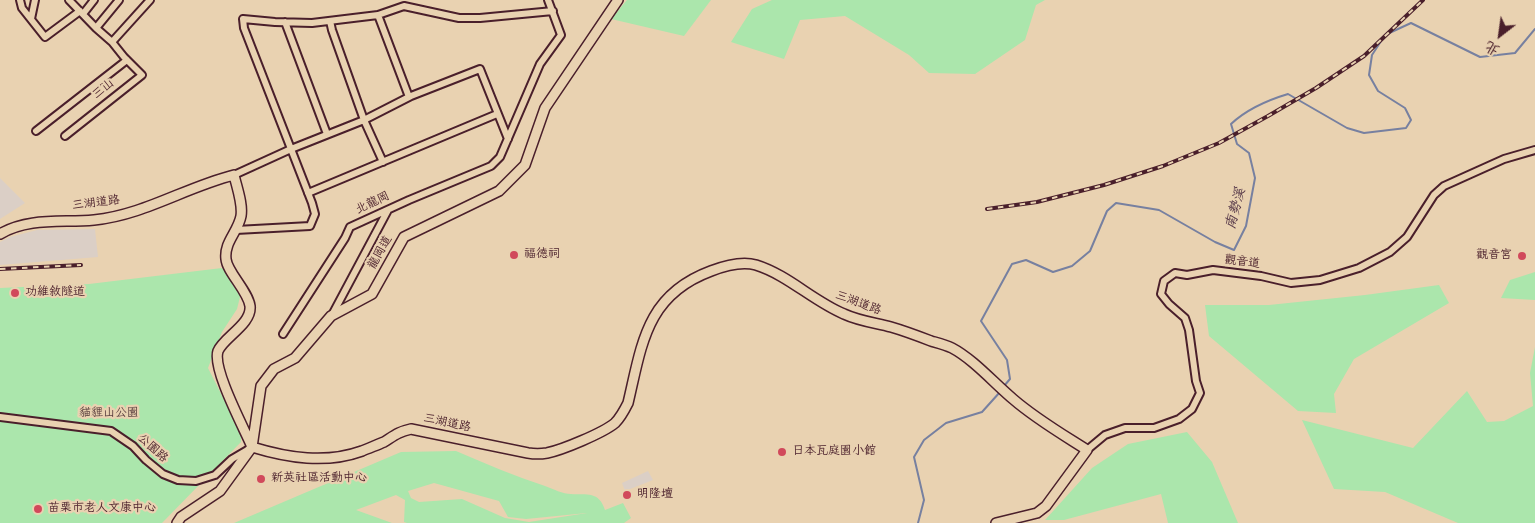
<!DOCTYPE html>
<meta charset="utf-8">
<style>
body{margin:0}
#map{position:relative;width:1535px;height:523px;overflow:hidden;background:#e9d2b1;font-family:Kalam,"LXGW WenKai TC",sans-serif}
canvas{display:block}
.north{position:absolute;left:1475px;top:10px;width:50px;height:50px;-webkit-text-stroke:4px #e9d2b1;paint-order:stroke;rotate:210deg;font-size:14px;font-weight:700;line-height:20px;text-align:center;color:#4a1f2b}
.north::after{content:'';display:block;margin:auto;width:18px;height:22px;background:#4a1f2b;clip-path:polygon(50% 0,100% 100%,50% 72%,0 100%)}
</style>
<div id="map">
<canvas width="1535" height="523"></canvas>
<div class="north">北</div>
</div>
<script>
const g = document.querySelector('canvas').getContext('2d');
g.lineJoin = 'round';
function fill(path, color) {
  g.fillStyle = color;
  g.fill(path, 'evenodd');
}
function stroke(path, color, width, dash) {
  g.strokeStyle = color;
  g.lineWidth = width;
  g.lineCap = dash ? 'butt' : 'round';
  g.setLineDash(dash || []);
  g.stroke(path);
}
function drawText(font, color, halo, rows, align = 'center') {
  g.font = font + ' Kalam,"LXGW WenKai TC",sans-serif';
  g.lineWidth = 4.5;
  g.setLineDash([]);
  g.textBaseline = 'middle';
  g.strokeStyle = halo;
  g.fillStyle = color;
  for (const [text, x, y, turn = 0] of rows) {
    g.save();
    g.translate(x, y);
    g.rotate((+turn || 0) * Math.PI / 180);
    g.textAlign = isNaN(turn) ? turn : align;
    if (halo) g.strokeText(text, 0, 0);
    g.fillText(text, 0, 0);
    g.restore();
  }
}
fill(new Path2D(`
 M0,178L25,203L0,219Z
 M95,229L98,257L0,265V242L10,237L37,230Z
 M648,471L653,480L625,491L622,483Z`), '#dbcfc6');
fill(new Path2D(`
 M627,0H711L684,36L611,19Z
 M772,0H1045L1036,5L1025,40L975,74L929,73L909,55L845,16L800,20L784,59L731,42L752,9Z
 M222,268L242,289L237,309L222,332L208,368L241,433V442L162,523H0V288L89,284Z
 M1535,272V300L1501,298L1510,280Z
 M1439,285L1449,303L1354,359L1334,394L1336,413L1298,411L1209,336L1205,305H1269L1365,295Z
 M1535,347V523H1458L1385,492L1334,489L1302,420L1413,448L1467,391L1487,422L1504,421L1533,406L1530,373Z
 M1187,432L1212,462L1238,523H1168L1161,494L1064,520H1045L1092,468L1128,444Z
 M456,451C486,464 515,476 545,486C553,489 563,494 571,494C587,495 599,491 605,510L623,503L631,518L624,523H407L404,522L405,500L396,495L356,510L392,523H234L401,452ZM434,483L499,501L508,517L526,519L587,513L529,522L505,518L462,499L419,502L411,498L408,491Z`), '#abe6ac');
stroke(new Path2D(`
 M1004,386L1010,379L1007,360L981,321L1012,264L1026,260L1053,272L1072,266L1090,251L1107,211L1116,203L1159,210L1215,242L1234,250L1246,226L1255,178L1249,153L1237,144L1231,124C1247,109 1268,100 1288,94L1347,128L1364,133L1406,128L1411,120L1405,108L1378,91L1369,75L1372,55L1385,35L1411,23L1480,57L1515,53L1535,29
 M918,523L924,500L914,457L924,440L946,423L982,412L1000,392`), '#7780a0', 2);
const street = new Path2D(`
 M20,0L22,8L45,37L80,11
 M83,14L94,0
 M378,15L409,97
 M31,19L35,0
 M330,21L332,30L364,120L383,162
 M285,22L327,134
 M96,28L119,0
 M112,42L150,0
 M36,131L127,60
 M65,136L142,75L124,57L112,42L96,28L69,0
 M234,175L291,149L364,120L411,96L480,69L508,139
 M308,193L497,114
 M236,230L310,226L315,214L312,203L244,28L243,19L275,22L312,23L378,15L404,6L459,18H480L553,11
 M332,315L388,210
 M283,334L345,238L350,227L409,200L491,166L500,157L540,64L561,35L548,0
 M0,417L111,431L133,446L146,460L163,474L178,480L196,481L215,475L232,459L249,449
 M1087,450L1105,435L1125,428H1154L1179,419L1192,409L1200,393L1196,381L1189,330L1185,318L1169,304L1161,294L1164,281L1175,273L1187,275L1213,270L1261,276L1291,283L1320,280L1359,268L1390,252L1407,237L1434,195L1444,186L1504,159L1535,150`);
const secondary = new Path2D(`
 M0,234C29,217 62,223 94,220C144,215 186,187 234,175C237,188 243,204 241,216C238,232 224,242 226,259C227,272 248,291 250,306C252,324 224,337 218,351C212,369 244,428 252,447C288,458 326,464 362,451C369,448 377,445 384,442C395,435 398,432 411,429L528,453C534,454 541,454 547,453C562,450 603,433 615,423C621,417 624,411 628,403C642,344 646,295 711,271C724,266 742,261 756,265C788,275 813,301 844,314C859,321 876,323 891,327C905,331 918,336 931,341C938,343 946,345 952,348C973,359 994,383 1013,399C1036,419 1062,434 1087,450L1046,506L1037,513L996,523
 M177,523L181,517L220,491L252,447L261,386L274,369L295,358L331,316L372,294L404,237L499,191L525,165L545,108L618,0`);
stroke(street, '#4a1f2b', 10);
stroke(secondary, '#4a1f2b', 12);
stroke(street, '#e9d2b1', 6);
stroke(secondary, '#e9d2b1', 9);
const rail = new Path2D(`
 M987,209L1037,202L1104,185L1163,166L1219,143L1268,116L1316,88L1364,56L1423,0
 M0,269L81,265`);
stroke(rail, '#4a1f2b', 4);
stroke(rail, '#e9d2b1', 2, [5.5]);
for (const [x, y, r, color] of [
 [514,255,5,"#d1495b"],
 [1522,256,5,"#d1495b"],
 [15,293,5,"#d1495b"],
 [782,452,5,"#d1495b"],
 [261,479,5,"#d1495b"],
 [627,495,5,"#d1495b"],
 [38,509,5,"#d1495b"]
]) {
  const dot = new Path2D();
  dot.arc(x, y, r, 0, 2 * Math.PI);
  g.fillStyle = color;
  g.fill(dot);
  stroke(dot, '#e9d2b1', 2);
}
drawText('12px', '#4a1f2b', '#e9d2b1', [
 ["三山",104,90,-38],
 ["三湖道路",96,204,-7],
 ["北龍岡",373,204,-25],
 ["龍岡道",381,253,-61],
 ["觀音道",1242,263,7],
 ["三湖道路",858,304,20],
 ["三湖道路",447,424,12],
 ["公園路",152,449,42]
]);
drawText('12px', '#4a1f2b', '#e9d2b1', [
 ["福德祠",524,255],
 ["觀音宮",1512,256,"right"],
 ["功維敘隧道",25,293],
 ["日本瓦庭園小館",792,452],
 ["新英社區活動中心",271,479],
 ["明隆壇",637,495],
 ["苗栗市老人文康中心",48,509]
], 'left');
drawText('12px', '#593d3e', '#e9d2b1', [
 ["貓貍山公園",109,414]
]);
drawText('italic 14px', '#553748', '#e9d2b1', [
 ["南勢溪",1237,209,-75]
]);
</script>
